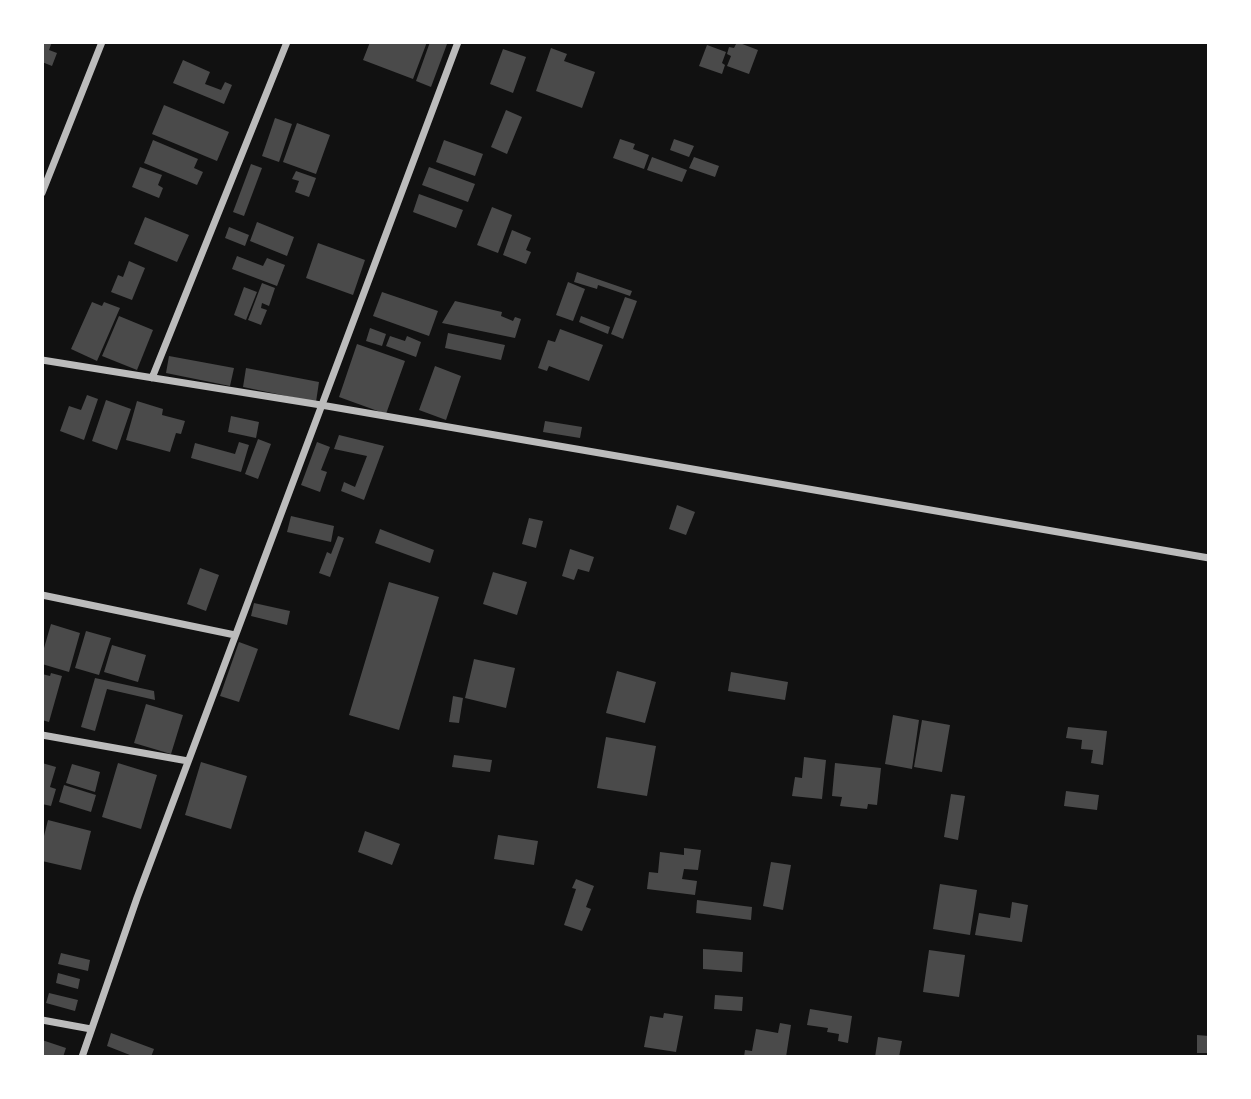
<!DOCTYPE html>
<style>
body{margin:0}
#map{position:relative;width:1251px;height:1099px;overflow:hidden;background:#111;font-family:"Roboto Condensed",sans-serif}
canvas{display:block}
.frame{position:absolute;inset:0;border:44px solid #fff;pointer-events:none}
</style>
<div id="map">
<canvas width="1251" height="1099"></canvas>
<div class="frame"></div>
</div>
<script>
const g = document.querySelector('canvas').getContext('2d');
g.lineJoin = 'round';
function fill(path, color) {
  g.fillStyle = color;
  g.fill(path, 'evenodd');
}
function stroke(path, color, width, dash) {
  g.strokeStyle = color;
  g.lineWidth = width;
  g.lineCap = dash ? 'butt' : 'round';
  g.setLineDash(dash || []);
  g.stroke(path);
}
fill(new Path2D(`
 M42,42H52L49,50L57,53L52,66L42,62Z
 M370,42H427L413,79L363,60Z
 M430,42L447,44L431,87L416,81Z
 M737,42L758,50L749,74L727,66L731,56L727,54L729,47L734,48Z
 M707,45L726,52L722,63L725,65L722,74L699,66Z
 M551,48L567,54L564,61L595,72L582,108L536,91Z
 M503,49L526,57L513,93L490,84Z
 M183,60L210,72L205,84L221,90L225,82L232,85L224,104L173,83Z
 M164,105L229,132L217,161L152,134Z
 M506,110L522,117L507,154L491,147Z
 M275,118L292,124L279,162L262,156Z
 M297,123L330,135L316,174L283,162Z
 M620,139L635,144L633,149L649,155L644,169L613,158Z
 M674,139L694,146L689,157L670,150Z
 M153,140L198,159L194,168L203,172L197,185L144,163Z
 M444,140L483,154L475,176L436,162Z
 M652,157L687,170L682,182L647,170Z
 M694,157L719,166L715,177L689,168Z
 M251,164L262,168L244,216L233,212Z
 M140,167L162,175L158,185L163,188L159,198L132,187Z
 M429,167L475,184L468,202L422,185Z
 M296,171L316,178L309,197L295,192L299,181L292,179Z
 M419,194L463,210L456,228L413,212Z
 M492,207L512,215L498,253L477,245Z
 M145,217L189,235L177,262L134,244Z
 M257,222L294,237L287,256L250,241Z
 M229,227L249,235L245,246L225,238Z
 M512,230L531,238L526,250L531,252L526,264L503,255Z
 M318,243L365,260L353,295L306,278Z
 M237,256L263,266L267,258L285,265L277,286L232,269Z
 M129,261L145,268L132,300L111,292L118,275L123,277Z
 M577,272L632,291L630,296L598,285L597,289L574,282Z
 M568,282L585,289L573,321L556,315Z
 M262,283L275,288L269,306L262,303L261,308L267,310L261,325L248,320Z
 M244,287L257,292L246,320L234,315Z
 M382,292L438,311L429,336L373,316Z
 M625,297L637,301L623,339L611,334Z
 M455,301L502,312L501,316L513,321L515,317L521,319L515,338L442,323Z
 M92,302L102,306L104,302L120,308L97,361L71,349Z
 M119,316L153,330L137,370L102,356Z
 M581,316L610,327L608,334L579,322Z
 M370,328L386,334L382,346L366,341Z
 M560,329L603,345L589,381L549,366L547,371L538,368L548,340L555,342Z
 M448,333L505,345L501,360L445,348Z
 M390,336L405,341L407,336L421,342L416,357L386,346Z
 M357,344L405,361L386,414L339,397Z
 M169,356L234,368L230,386L166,373Z
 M435,366L461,376L446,420L419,410Z
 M246,368L319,382L316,402L243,387Z
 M87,395L98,399L84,440L60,431L69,406L81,410Z
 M106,400L131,409L117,450L92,441Z
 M137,401L163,409L162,415L185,421L181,434L176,433L170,452L126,440Z
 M231,416L259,422L256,438L228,432Z
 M545,421L582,427L580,438L543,432Z
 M339,435L384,446L364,500L341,491L344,482L355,487L367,456L334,449Z
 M258,439L271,444L258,479L245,474Z
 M239,442L249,445L241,472L191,458L195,443L235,454Z
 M317,442L330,447L321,470L327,472L320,492L301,485Z
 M677,505L695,512L686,535L669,529Z
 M291,516L334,526L331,542L287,532Z
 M529,518L543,521L536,548L522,544Z
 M380,529L434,550L430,563L375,543Z
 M338,536L344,538L330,577L319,573L327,552L331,554Z
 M570,549L594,557L589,572L578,569L574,580L562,576Z
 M200,568L219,575L206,611L187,604Z
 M493,572L527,582L517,615L483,604Z
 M389,582L439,597L399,730L349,715Z
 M254,603L290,611L287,625L251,616Z
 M51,624L80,633L69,672L42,664V655Z
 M86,631L111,638L99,675L75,668Z
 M239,642L258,649L239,702L220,696Z
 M112,645L146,655L138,682L104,672Z
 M474,659L515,668L506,708L465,698Z
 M617,671L656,682L645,723L606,713Z
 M731,672L788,682L785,700L728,691Z
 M51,673L62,676L49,722L42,720V674L50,676Z
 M95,678L154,691L155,700L107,689L95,731L81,727Z
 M453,696L463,698L459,723L449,722Z
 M146,704L183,715L171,754L134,743Z
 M893,715L919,720L912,769L885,764Z
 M922,720L950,725L942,772L914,767Z
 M1068,727L1107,731L1103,765L1091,763L1093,750L1081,749L1082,740L1066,738Z
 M606,737L656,746L647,796L597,788Z
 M454,755L492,760L490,772L452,767Z
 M804,757L826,760L822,799L792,796L795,777L802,778Z
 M201,762L247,776L231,829L185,815Z
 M42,763L56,767L50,787L56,789L51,806L42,804Z
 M118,763L157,775L141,829L102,817Z
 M835,763L881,768L877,805L868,804L867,809L840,806L842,797L832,796Z
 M72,764L100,772L95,792L66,783Z
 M64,785L96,795L91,812L59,802Z
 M1066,791L1099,795L1097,810L1064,806Z
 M951,794L965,796L958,840L944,837Z
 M48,820L91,831L81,870L42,861V844Z
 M365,831L400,844L392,865L358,852Z
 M498,835L538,841L534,865L494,859Z
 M684,848L701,850L698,870L684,869L682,879L697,881L695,895L647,889L649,872L658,873L660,852L684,855Z
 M771,862L791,865L783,910L763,906Z
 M576,879L594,886L586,907L591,909L582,931L564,925L576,889L572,888Z
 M940,884L977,890L970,935L933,929Z
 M697,900L752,907L751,920L696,913Z
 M1012,902L1028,905L1022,942L975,935L979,913L1010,918Z
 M703,949L743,952L742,972L703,969Z
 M929,950L965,955L959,997L923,992Z
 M61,953L90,960L88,971L58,964Z
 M58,973L80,979L78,989L56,983Z
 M49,993L78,1000L75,1011L46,1003Z
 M715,995L743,997L742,1011L714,1009Z
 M810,1009L852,1016L848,1043L838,1041L839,1034L827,1032L828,1028L807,1025Z
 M664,1013L683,1016L676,1052L644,1047L650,1016L663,1018Z
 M780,1023L791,1025L786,1057H744L745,1050L752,1051L756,1029L778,1033Z
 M111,1033L154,1049L151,1057H135L107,1046Z
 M1197,1035L1209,1036V1053H1197Z
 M878,1037L902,1041L899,1057H875Z
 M42,1040L66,1048L63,1057H42Z`), '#4a4a4a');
stroke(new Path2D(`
 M42,193L102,42
 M42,360L321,405L1209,558
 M152,378L287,42
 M42,595L235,635
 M42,735L188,761
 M42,1020L91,1029
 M82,1057L137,898L458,42`), '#bcbcbc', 7);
</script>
